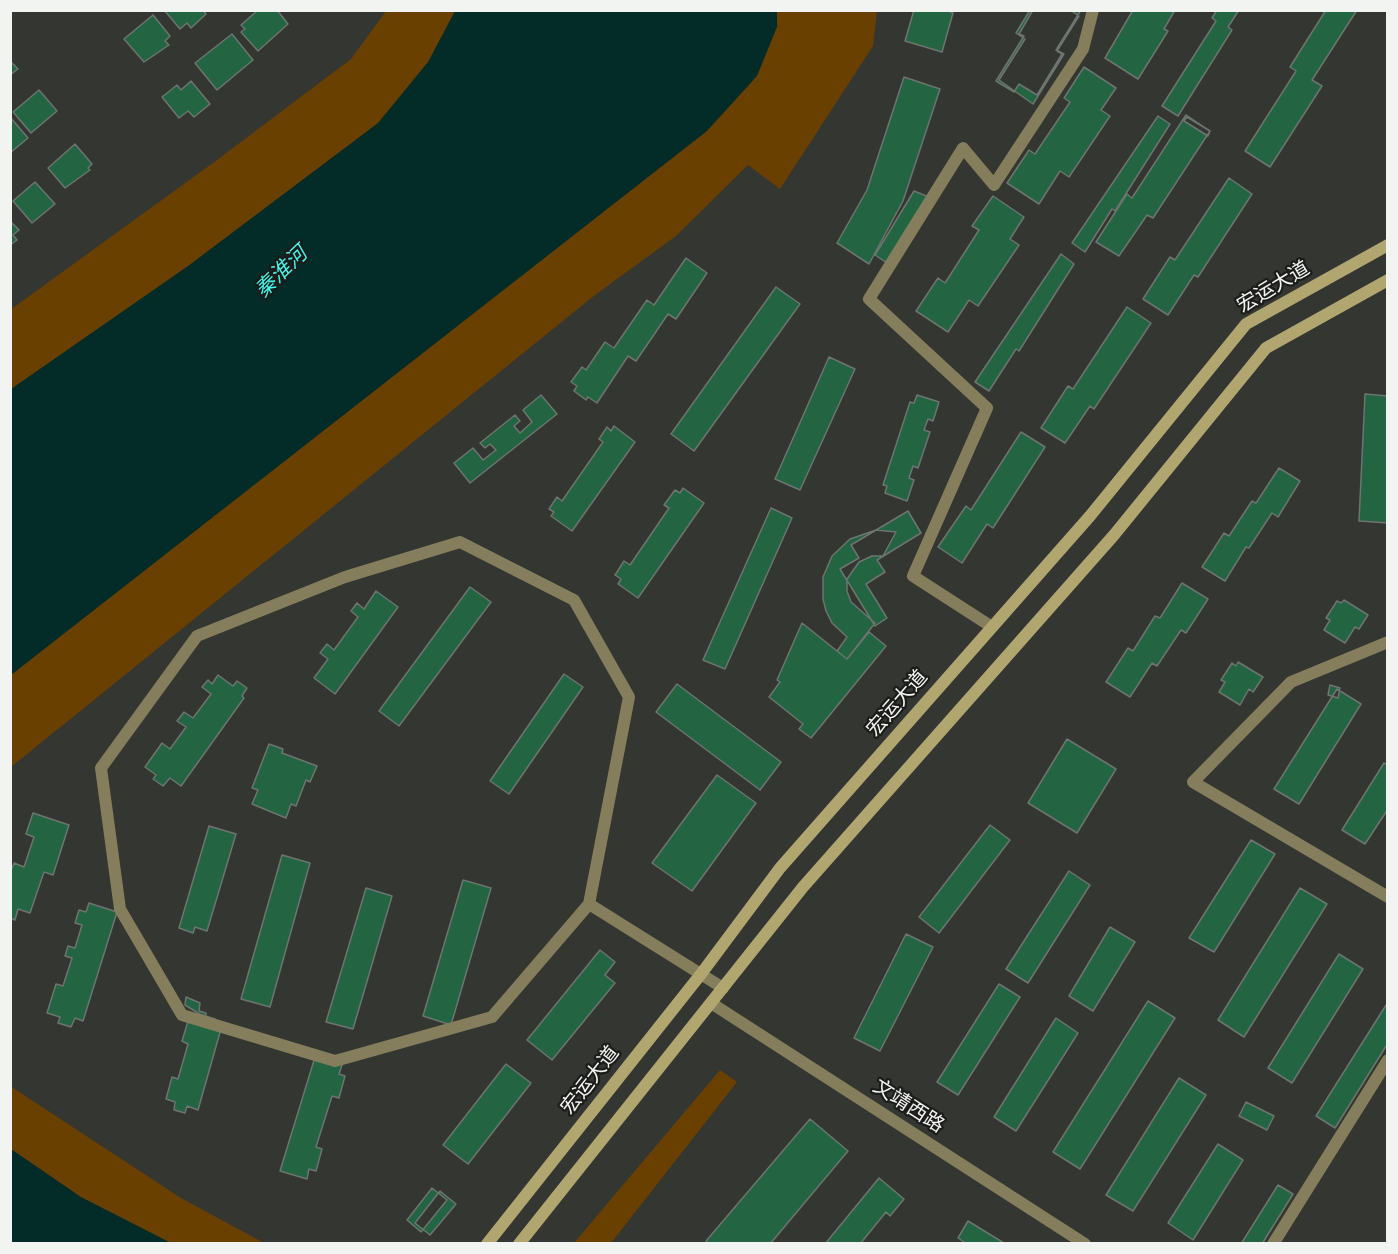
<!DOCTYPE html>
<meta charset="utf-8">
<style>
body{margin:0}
#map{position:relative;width:1398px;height:1254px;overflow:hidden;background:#333631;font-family:Poppins,sans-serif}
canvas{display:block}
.frame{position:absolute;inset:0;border:12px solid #f2f4f1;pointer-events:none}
</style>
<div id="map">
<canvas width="1398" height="1254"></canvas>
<div class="frame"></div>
</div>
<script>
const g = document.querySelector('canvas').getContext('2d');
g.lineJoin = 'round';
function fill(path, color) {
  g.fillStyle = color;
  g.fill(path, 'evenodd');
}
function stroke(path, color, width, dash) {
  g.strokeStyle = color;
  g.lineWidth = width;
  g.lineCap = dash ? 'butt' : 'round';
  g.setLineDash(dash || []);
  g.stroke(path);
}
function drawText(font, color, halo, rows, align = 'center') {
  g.font = font + ' Poppins,"Noto Sans SC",sans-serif';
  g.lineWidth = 4.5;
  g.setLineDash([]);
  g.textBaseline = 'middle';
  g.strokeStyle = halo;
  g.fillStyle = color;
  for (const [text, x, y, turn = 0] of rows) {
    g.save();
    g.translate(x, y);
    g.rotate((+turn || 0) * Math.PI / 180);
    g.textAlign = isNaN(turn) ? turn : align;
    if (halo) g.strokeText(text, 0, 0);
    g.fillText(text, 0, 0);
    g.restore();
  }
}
fill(new Path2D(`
 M386,11H877L873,46L780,189L748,165L676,236L595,295L11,767L10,310L217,160L351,59Z
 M720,1070L737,1082L611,1243H574Z
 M10,1086L181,1198L264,1243H11Z`), '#6a4000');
fill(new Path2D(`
 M455,11H777V27L757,76L707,131L11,675V389L188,266L378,123L428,62Z
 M11,1149L81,1197L171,1243H11Z`), '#032b28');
const building = new Path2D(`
 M164,10H203L206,14L191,28L187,23L180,29Z
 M258,10H277L288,24L258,51L241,32L245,29L241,25Z
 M914,10H946L953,13L942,52L905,41Z
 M1030,10H1081L1056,50L1064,54L1033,104L999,80L1025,39L1016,33Z
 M1033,10H1070L1079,16L1057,51L1062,54L1037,95L1019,84L1014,92L996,81L1024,36L1019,34Z
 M1133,10H1175L1164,29L1168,31L1138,79L1105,58Z
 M1217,10H1239L1228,27L1232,30L1178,116L1162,106L1216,21L1212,18Z
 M1326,10H1357L1312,80L1322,86L1270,167L1245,151L1296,71L1290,67Z
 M153,15L170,36L165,41L169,45L144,62L124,39Z
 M232,34L253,60L217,90L195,63Z
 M10,61L18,69L10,75Z
 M1084,67L1116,88L1101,110L1110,116L1069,177L1060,171L1039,204L1007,183L1029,150L1035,154L1070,102L1064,98Z
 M904,77L940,89L903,201L869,264L837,243L867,190Z
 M191,81L210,104L194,117L188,111L179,118L162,97L177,85L181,90Z
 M39,90L57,111L31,133L13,112Z
 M1186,115L1210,131L1153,218L1147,215L1119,256L1096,242L1127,194L1132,198Z
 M1158,116L1170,124L1115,211L1112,209L1085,252L1072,243Z
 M10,117L28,138L10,153Z
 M1187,117L1210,131L1208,136L1184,121Z
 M75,144L92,164L88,168L90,170L65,188L48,168Z
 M1229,178L1252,194L1198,277L1194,275L1168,315L1143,299L1170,257L1175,260Z
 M35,182L55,204L32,223L13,201Z
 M914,191L929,197L890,265L875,255Z
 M993,196L1024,217L1010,239L1019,245L978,306L969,300L948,332L916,311L938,278L945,283L979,230L972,226Z
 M10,221L19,230L13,235L17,240L10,245Z
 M1061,254L1074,264L1019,351L1016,349L989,391L975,382Z
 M686,258L707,273L676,319L668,314L636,361L628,356L597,403L588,397L586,400L574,391L577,386L571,382L582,367L586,370L605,342L614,348L647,300L654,305Z
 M776,287L800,304L694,451L671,434Z
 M1127,307L1151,323L1094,409L1090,406L1065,443L1041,428L1068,386L1073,389Z
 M829,357L855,369L800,490L775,479Z
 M1365,394L1388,396V523L1359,521Z
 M541,395L557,414L470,483L454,463L473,448L483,460L496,450L490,444L485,448L480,443L515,415L520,421L514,426L520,433L532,422L523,410Z
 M917,395L939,402L933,421L928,419L924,430L930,432L918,468L913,466L909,478L914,480L907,501L885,493L887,486L883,485L910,402L914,403Z
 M614,426L635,442L572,531L551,516L554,512L549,509L557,497L562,501L603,442L599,439L607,427L611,431Z
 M1021,432L1045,447L993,528L987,524L962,563L938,547L966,506L971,510Z
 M1279,468L1300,481L1278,517L1272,513L1249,548L1246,547L1225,581L1202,567L1224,533L1229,536L1252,501L1256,503Z
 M683,488L704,503L638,598L618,584L621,579L615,575L624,561L630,565L669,508L664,505L675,490L680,493Z
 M771,508L792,518L725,669L703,660Z
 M908,511L921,533L877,560L885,572L866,584L887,618L875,626L840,569L859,558L851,545Z
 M876,530L896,532L883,556H872L859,562L847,579V591L851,602L875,623L847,659L837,651L847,637L832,623L826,611L823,599V577L832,556L850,539Z
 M1182,583L1208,599L1186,633L1181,630L1157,666L1152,663L1130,697L1106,682L1128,648L1133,651L1155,616L1160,618Z
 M470,587L491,602L399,726L379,711Z
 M376,591L398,607L335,694L314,678L328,659L320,653L327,644L334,650L358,617L351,611L357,603L364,609Z
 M1344,600L1368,615L1359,629L1355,627L1345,643L1324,630L1330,620L1326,618L1337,601L1341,603Z
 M802,623L847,659L869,632L886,646L811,738L799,729L803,724L769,697L780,682L777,680Z
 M1238,662L1263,677L1253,692L1249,689L1240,705L1219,692L1225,682L1221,680L1232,663L1236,666Z
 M564,674L583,687L509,794L490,781Z
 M218,675L233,686L237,681L247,688L242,696L244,698L181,786L170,778L163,786L153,779L156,775L145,767L162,743L170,749L186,727L177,721L184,712L193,718L211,694L202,687L208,680L212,684Z
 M677,684L781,762L760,790L656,712Z
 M1330,685L1340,688L1338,698L1328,695Z
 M1337,689L1361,704L1299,804L1274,789Z
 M1067,739L1116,769L1077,833L1028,803Z
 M269,744L283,749L282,753L317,766L310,782L306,780L296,806L291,804L286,818L252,804L258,790L252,788Z
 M1384,763L1388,765V809L1365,844L1342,830Z
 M717,775L756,803L692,891L652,863Z
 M33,813L69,825L53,875L44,872L30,913L18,909L15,920L10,918V873L14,863L24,867L34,837L26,834Z
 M990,825L1010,840L939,933L919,917Z
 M209,826L236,834L207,931L195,927L193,933L179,928Z
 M1251,840L1275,854L1214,952L1189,938Z
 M282,855L310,863L270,1007L241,999Z
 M1069,871L1090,885L1028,983L1006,969Z
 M463,880L491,888L451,1025L423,1016Z
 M366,888L392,896L353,1029L326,1022Z
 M1300,888L1327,904L1244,1037L1218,1020Z
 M89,903L117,912L83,1021L75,1018L71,1027L58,1023L60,1017L47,1013L56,984L63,986L72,958L65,956L68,946L75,948L82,925L75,923L79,910L86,912Z
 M1110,927L1135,942L1093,1011L1069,996Z
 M906,934L933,947L880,1051L854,1038Z
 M600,950L615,962L605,975L615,983L552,1060L527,1040Z
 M1339,954L1363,969L1292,1083L1268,1068Z
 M999,984L1020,997L958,1095L937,1082Z
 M186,997L200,1003L199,1011L206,1013V1018L185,1005Z
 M1148,1001L1175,1018L1080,1169L1053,1152Z
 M1388,1002V1043L1335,1128L1316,1116Z
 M199,1014L215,1019L221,1029L198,1110L187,1106L185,1113L174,1110L175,1102L166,1099L172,1077L178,1079L188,1044L182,1041L189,1018L197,1021Z
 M1056,1018L1078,1033L1016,1131L994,1117Z
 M315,1057L342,1065L339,1074L345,1076L339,1098L332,1096L316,1147L322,1149L316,1171L309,1169L307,1179L280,1171Z
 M506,1064L531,1083L468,1164L443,1145Z
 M1179,1078L1206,1095L1133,1211L1106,1195Z
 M1246,1102L1274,1116L1267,1130L1239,1116Z
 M810,1119L848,1151L770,1244H708L706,1241Z
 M1218,1144L1243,1160L1193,1240L1168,1223Z
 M879,1178L904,1199L890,1216L886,1212L860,1244H825Z
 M1278,1185L1293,1194L1262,1244H1241Z
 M432,1188L447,1200L421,1232L407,1220Z
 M440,1191L456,1204L430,1235L415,1223Z
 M968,1221L1004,1243L1003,1244H962L964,1242L958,1238Z`);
fill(building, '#236543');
stroke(building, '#6e7470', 1.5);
stroke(new Path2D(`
 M992,627L913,576L987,408L869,299L963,148L994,185L1083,49L1093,10
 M1388,642L1291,682L1193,782L1388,897
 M589,904L629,697L574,600L460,542L345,577L197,636L101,768L120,909L182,1015L335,1061L492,1017L589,904L723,988
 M711,1003L1085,1244
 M1273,1244L1388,1060`), '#847e5c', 12);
stroke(new Path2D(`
 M487,1244L701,974L780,868L1090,516L1246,324L1388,245
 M519,1244L803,887L1114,535L1266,348L1388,280`), '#b1a670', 12);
drawText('20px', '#f2f4f1', '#1c1d1b', [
 ["宏运大道",1274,288,-31],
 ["宏运大道",898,704,-49],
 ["宏运大道",591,1081,-52],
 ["文靖西路",908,1107,33]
]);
drawText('italic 21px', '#47f5e7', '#1c1d1b', [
 ["秦淮河",282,273,-44]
]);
</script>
